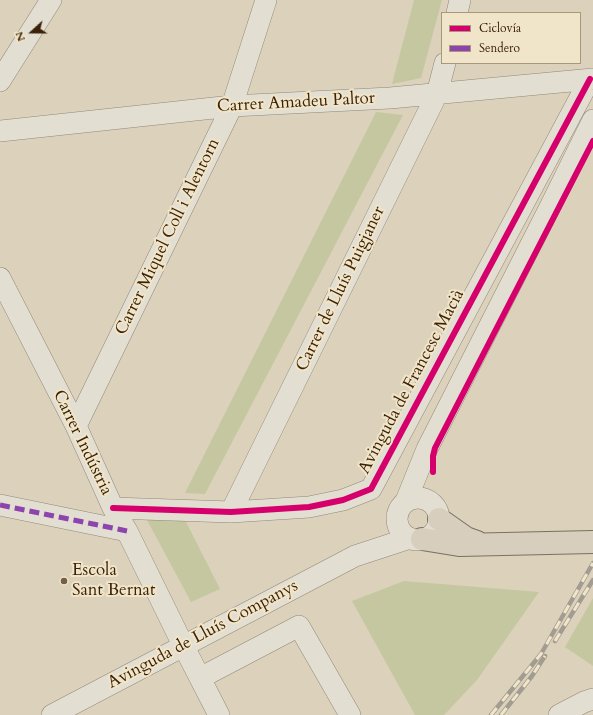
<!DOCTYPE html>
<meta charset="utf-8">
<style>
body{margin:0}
#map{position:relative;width:593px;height:715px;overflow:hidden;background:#dcd1ba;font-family:Cardo,serif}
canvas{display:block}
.legend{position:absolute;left:441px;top:12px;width:140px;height:52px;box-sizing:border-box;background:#f1e5c9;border:1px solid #a8977b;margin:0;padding:5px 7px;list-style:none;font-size:12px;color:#3b2106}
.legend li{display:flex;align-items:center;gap:8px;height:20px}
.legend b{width:20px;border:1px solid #a8977b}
.north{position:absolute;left:12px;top:12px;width:40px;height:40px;-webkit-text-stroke:3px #f1e5c9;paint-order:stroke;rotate:249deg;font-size:11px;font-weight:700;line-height:16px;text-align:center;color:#3b2106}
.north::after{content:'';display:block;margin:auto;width:14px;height:18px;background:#3b2106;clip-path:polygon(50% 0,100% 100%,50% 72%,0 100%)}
</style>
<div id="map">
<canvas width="593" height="715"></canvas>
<ul class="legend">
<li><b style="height:5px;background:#d6006c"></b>Ciclovía</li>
<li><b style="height:5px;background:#8e44ad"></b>Sendero</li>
</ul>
<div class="north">N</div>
</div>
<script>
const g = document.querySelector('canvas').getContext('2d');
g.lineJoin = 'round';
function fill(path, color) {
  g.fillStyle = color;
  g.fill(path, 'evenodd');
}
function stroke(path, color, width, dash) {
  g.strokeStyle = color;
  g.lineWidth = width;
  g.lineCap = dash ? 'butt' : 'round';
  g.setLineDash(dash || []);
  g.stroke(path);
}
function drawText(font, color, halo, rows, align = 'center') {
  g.font = font + ' Cardo,serif';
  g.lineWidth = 4;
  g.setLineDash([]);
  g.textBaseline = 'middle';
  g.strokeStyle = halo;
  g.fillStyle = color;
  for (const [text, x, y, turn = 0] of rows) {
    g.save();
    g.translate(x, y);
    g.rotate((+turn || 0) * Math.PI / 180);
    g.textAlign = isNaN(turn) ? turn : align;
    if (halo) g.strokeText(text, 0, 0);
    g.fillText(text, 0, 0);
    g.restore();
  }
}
fill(new Path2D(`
 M414,0H442L421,78L392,84Z
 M376,112L403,115L205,494L185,493Z
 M182,514L220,589L191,602L147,520Z
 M404,581L539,592L477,680L444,715H415L352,601Z
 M593,598V666L565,647Z`), '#c5c7a1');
const minor = new Path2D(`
 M457,13L460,0
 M0,81L51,0
 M0,131L232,106L390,98L593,79
 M0,278L76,426L113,508L127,531L183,645L219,715
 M76,426L232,106L266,0
 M397 519a21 21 0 1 1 42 0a21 21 0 1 1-42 0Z
 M406,501L427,449L552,203L593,120
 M0,505L127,531
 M113,508L231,512L309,507L343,500L371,489L590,79
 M231,512L437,94L445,63
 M200,678L299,626L350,715
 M52,715L355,556L410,538
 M559,715L584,702L593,699`);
const major = new Path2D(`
 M439,519L466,538L477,542
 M422,539L459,545L593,542`);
stroke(minor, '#928878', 22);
stroke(major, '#7a7060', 24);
stroke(minor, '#e3ded2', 21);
stroke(major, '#d7cebd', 22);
const rail = new Path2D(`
 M555,641L593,580
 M491,715L541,654L593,563
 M501,715L532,676L545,656`);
stroke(rail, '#a39c91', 4.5);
stroke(rail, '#f1e5c9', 3, [9]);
stroke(new Path2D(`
 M0,505L127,531`), '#8e44ad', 5, [10, 5]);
stroke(new Path2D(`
 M433,472V456L435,448L593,141
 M113,508L231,512L309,507L343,500L371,489L590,79`), '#d6006c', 6);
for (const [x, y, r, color] of [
 [64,581,4,"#735f45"]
]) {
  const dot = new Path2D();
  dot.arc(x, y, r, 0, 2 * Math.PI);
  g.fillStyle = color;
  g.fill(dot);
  stroke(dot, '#f1e5c9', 1.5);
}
drawText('17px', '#3b2106', '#f1e5c9', [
 ["Carrer Amadeu Paltor",296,103,-3],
 ["Carrer Miquel Coll i Alentorn",168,237,-64],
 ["Carrer de Lluís Puigjaner",341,289,-64],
 ["Avinguda de Francesc Macià",412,382,-62],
 ["Carrer Indústria",82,443,64],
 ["Avinguda de Lluís Companys",203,635,-28]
]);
drawText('17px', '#3b2106', '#f1e5c9', [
 ["Escola",72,571],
 ["Sant Bernat",72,591]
], 'left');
</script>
